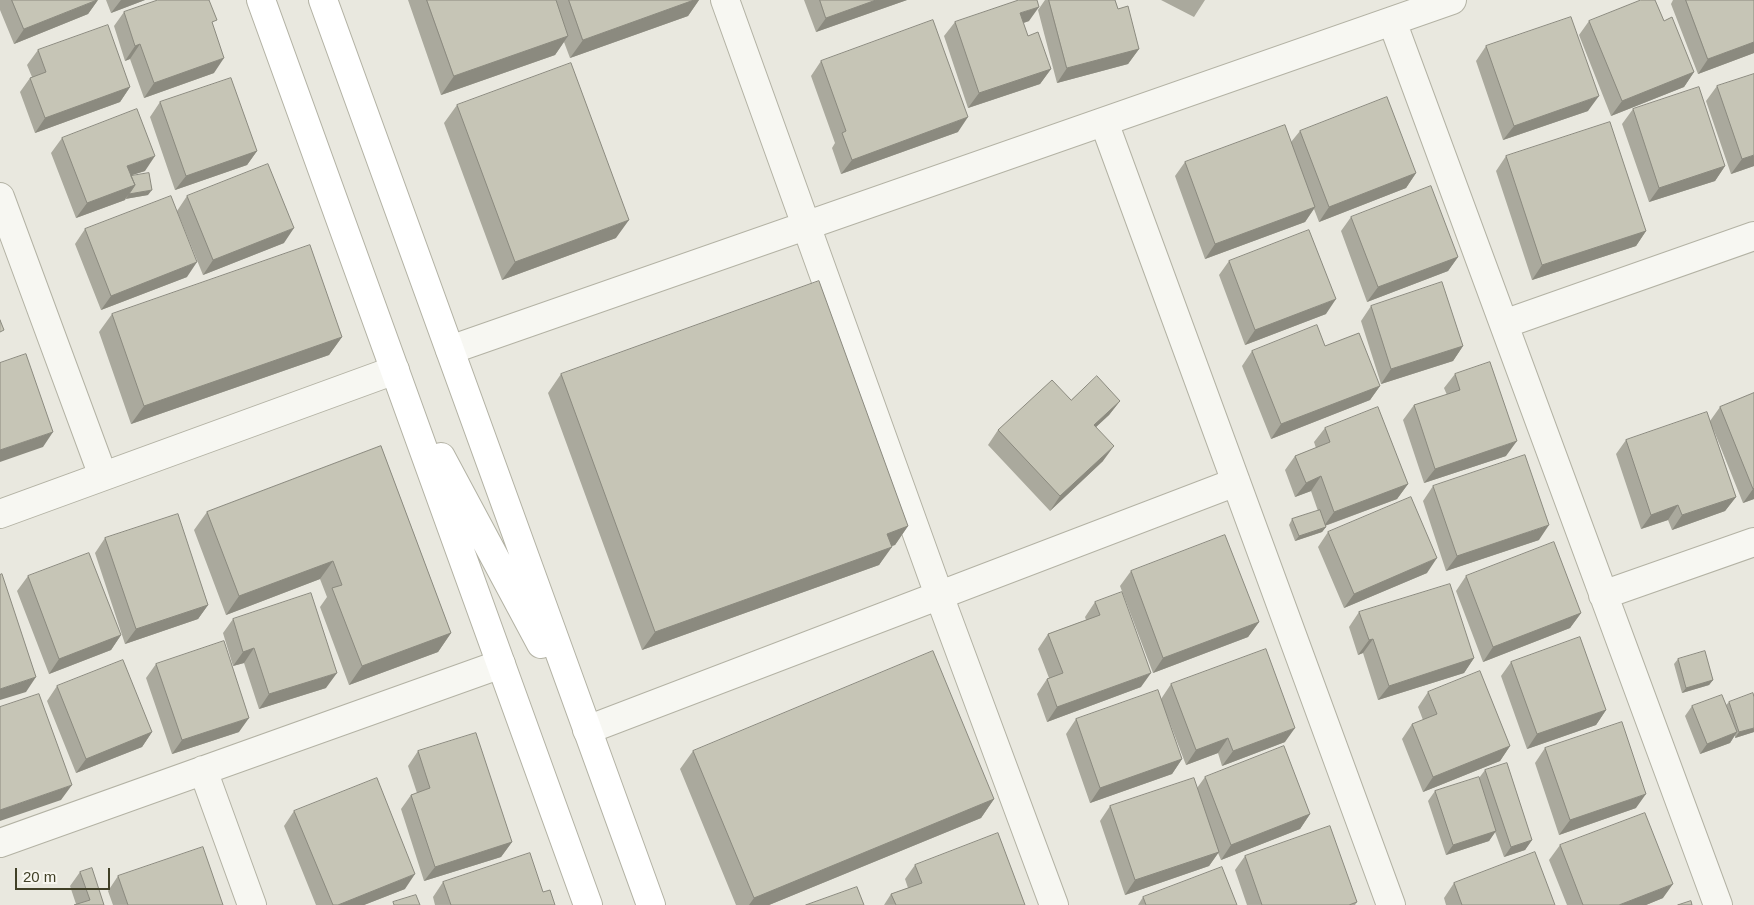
<!DOCTYPE html>
<style>
body{margin:0}
#map{position:relative;width:1754px;height:905px;overflow:hidden;background:#e9e8df;font-family:Arial,sans-serif}
canvas{display:block}
.scale{position:absolute;left:15px;top:868px;width:95px;height:22px;box-sizing:border-box;border:2px solid #414027;border-top:0;padding-left:6px;font-size:15px;line-height:18px;white-space:nowrap;color:#414027;-webkit-text-stroke:4px #f7f6ef;paint-order:stroke}
</style>
<div id="map">
<canvas width="1754" height="905"></canvas>
<div class="scale">20 m</div>
</div>
<script>
const g = document.querySelector('canvas').getContext('2d');
g.lineJoin = 'round';
function stroke(path, color, width, dash) {
  g.strokeStyle = color;
  g.lineWidth = width;
  g.lineCap = dash ? 'butt' : 'round';
  g.setLineDash(dash || []);
  g.stroke(path);
}
function fill(path, color) {
  g.fillStyle = color;
  g.fill(path, 'evenodd');
}
const street = new Path2D(`
 M725,0L939,595L1054,905
 M1392,21L1718,905
 M1104,122L1391,905
 M0,197L103,476
 M1504,324L1754,236
 M450,350L1452,0
 M0,514L395,370
 M1603,595L1754,542
 M587,730L1236,482
 M203,770L252,905
 M0,843L501,664`);
const secondary = new Path2D(`
 M261,0L588,905
 M323,0L651,905
 M441,457L541,644`);
stroke(street, '#b3b2a4', 30);
stroke(secondary, '#b3b2a4', 30);
stroke(street, '#f7f7f2', 28);
stroke(secondary, '#fff', 28);
fill(new Path2D(`
 M0,0H98L88,14L14,44L0,10Z
 M106,0H145L111,13Z
 M408,0H699L688,16L570,58L564,42L555,55L441,95Z
 M804,0H907L816,32Z
 M1045,0H1115L1118,9L1139,49L1128,64L1057,83L1038,10Z
 M1161,0H1205L1194,17Z
 M1673,0H1754V53L1698,74L1671,4Z
 M124,12L213,26L214,73L144,98L130,59L125,61L114,26Z
 M1029,21L1023,23L1028,36L1051,69L1040,84L968,108L944,36L955,22Z
 M1589,21H1664L1694,72L1684,87L1611,116L1579,35Z
 M1486,46L1588,111L1503,140L1476,61Z
 M38,50L130,87L120,102L35,133L20,92L30,78L32,77L27,65Z
 M821,61L958,132L841,174L832,148L835,143L811,76Z
 M1717,86L1754,166L1731,174L1706,101Z
 M160,102L257,151L247,165L175,190L150,117Z
 M457,105L616,238L502,280L444,123Z
 M1633,109L1725,166L1715,181L1649,202L1622,124Z
 M1300,131L1416,173L1406,188L1319,222L1314,209L1305,222L1205,259L1175,176L1185,162L1291,142Z
 M62,138L145,171L132,175L148,195L125,199V200L76,218L51,153Z
 M1506,156L1646,231L1636,246L1532,280L1496,171Z
 M187,196L284,243L203,275L177,211L187,277L101,310L75,244L85,229L177,211Z
 M1351,217L1458,257L1448,271L1367,302L1341,231Z
 M1229,261L1326,314L1245,345L1219,275Z
 M1371,306L1463,346L1453,361L1381,384L1361,321Z
 M112,314L342,337L329,355L131,424L99,332Z
 M1325,346L1380,386L1370,400L1271,439L1242,366L1252,351Z
 M561,374L908,526L895,545L891,546L879,565L642,650L548,393Z
 M1455,374L1506,456L1424,483L1403,420L1414,405L1447,395L1444,388Z
 M1754,393V499L1743,503L1712,426L1736,497L1725,511L1672,530L1668,520L1641,529L1616,454L1626,440L1710,421L1720,407Z
 M1071,400L1120,401L1109,415L1096,427L1103,461L1050,511L988,445L998,430Z
 M1325,428L1408,484L1397,499L1325,526L1326,527L1322,532L1295,541L1289,525L1292,519L1318,511L1311,491L1295,497L1285,470L1295,456L1316,448L1314,442Z
 M381,446L451,633L438,652L349,685L320,607L327,597L320,579L226,615L194,530L207,512Z
 M1433,486L1539,540L1446,571L1423,501Z
 M1328,532L1427,573L1344,608L1318,547Z
 M105,538L208,605L198,619L125,644L95,553Z
 M1131,571L1259,622L1248,637L1153,673L1120,586Z
 M28,576L121,635L111,650L49,674L17,591Z
 M1466,576L1581,613L1570,628L1483,662L1456,591Z
 M1095,602L1141,687L1047,722L1037,694L1047,679L1049,678L1038,649L1048,634L1086,620L1085,617Z
 M1359,612L1474,658L1464,673L1378,700L1363,653L1358,655L1349,627Z
 M233,619L326,688L259,709L244,663L233,666L223,633Z
 M1678,659L1713,680L1709,685L1682,693L1674,664Z
 M1511,662L1606,710L1596,725L1527,749L1501,676Z
 M156,664L239,732L172,754L146,678Z
 M1171,684L1285,742L1222,766L1218,753L1186,765L1166,713L1182,759L1172,774L1090,803L1066,734L1076,719L1161,699Z
 M57,686L152,732L142,747L76,773L47,701Z
 M1428,692L1510,746L1500,761L1423,792L1402,739L1412,724L1423,720L1418,707Z
 M1729,702L1754,732L1735,738V735L1730,743L1700,754L1685,716L1692,706L1726,705Z
 M1545,748L1636,808L1559,835L1535,763Z
 M418,751L512,842L501,857L424,881L401,809L411,795L417,793L408,766Z
 M693,751L994,799L981,818L769,905H736L680,769Z
 M1485,770L1532,840L1525,850L1504,857L1495,832L1489,841L1446,855L1428,801L1435,791L1479,778Z
 M1205,777L1310,814L1300,829L1221,860L1218,853L1209,866L1125,895L1100,821L1110,806L1197,788Z
 M294,811L405,889L364,905H316L284,826Z
 M1560,845L1663,898L1646,905H1567L1549,860Z
 M1245,856L1357,902L1355,905H1247L1235,870Z
 M915,865L1025,905H884L891,894L908,888L905,879Z
 M80,872L104,905L76,904L70,886Z
 M118,876L223,905H113L108,891Z
 M443,882L543,892L555,905H435L433,897Z
 M1454,883L1555,905H1446L1444,898Z
 M1143,897L1237,905H1138Z`), '#aaa99d');
fill(new Path2D(`
 M98,0L88,14L14,44L24,29Z
 M121,0H145L111,13Z
 M694,0H699L688,16L570,58L583,40Z
 M876,0H907L816,32L826,18Z
 M1039,7L1029,21L1009,28L1020,13Z
 M568,36L555,55L441,95L454,76Z
 M1754,42V53L1698,74L1708,59Z
 M140,44L130,59L125,61L135,46Z
 M1139,49L1128,64L1057,83L1067,68Z
 M224,58L214,73L144,98L154,83Z
 M1051,69L1040,84L968,108L979,93Z
 M1694,72L1684,87L1611,116L1622,101Z
 M130,87L120,102L35,133L45,118Z
 M1599,96L1588,111L1503,140L1514,126Z
 M968,117L958,132L841,174L852,160Z
 M257,151L247,165L175,190L186,176Z
 M1754,155V166L1731,174L1742,159Z
 M155,156L145,171L126,177L127,166Z
 M1725,166L1715,181L1649,202L1659,188Z
 M1416,173L1406,188L1319,222L1329,207Z
 M135,185L125,200L76,218L87,203Z
 M152,190L148,195L125,199L129,194Z
 M1315,207L1305,222L1205,259L1215,244Z
 M629,220L616,238L502,280L515,262Z
 M294,228L284,243L203,275L213,260Z
 M1646,231L1636,246L1532,280L1542,265Z
 M1458,257L1448,271L1367,302L1378,287Z
 M197,262L187,277L101,310L111,296Z
 M1336,299L1326,314L1245,345L1255,330Z
 M342,337L329,355L131,424L144,406Z
 M1463,346L1453,361L1381,384L1391,369Z
 M1380,386L1370,400L1271,439L1281,424Z
 M1120,401L1109,415L1083,439L1094,425Z
 M53,432L43,447L0,462V450Z
 M1517,441L1506,456L1424,483L1435,469Z
 M1114,446L1103,461L1050,511L1060,496Z
 M1321,476L1311,491L1295,497L1306,483Z
 M1408,484L1397,499L1324,526L1334,512Z
 M1754,488V499L1743,503L1753,489Z
 M1736,497L1725,511L1672,530L1682,515Z
 M1678,505L1668,520L1641,529L1651,515Z
 M1549,525L1539,540L1446,571L1457,556Z
 M908,526L895,545L874,552L887,534Z
 M1326,527L1322,532L1295,541L1299,536Z
 M892,547L879,565L642,650L655,632Z
 M1437,558L1427,573L1344,608L1354,594Z
 M333,561L320,579L226,615L239,596Z
 M208,605L198,619L125,644L136,629Z
 M1581,613L1570,628L1483,662L1493,647Z
 M1259,622L1248,637L1153,673L1163,658Z
 M451,633L438,652L349,685L362,666Z
 M121,635L111,650L49,674L59,659Z
 M1373,639L1363,653L1358,655L1369,640Z
 M254,648L244,663L233,666L243,652Z
 M1474,658L1464,673L1378,700L1389,686Z
 M337,673L326,688L259,709L269,694Z
 M1151,673L1141,687L1047,722L1057,707Z
 M36,677L26,692L0,700V689Z
 M1713,680L1709,685L1682,693L1686,688Z
 M1606,710L1596,725L1527,749L1537,734Z
 M249,718L239,732L172,754L182,740Z
 M1295,728L1285,742L1222,766L1233,751Z
 M1754,728V732L1735,738L1739,732Z
 M152,732L142,747L76,773L86,759Z
 M1737,732L1730,743L1700,754L1707,744Z
 M1228,738L1218,753L1186,765L1196,750Z
 M1510,746L1500,761L1423,792L1433,777Z
 M1182,759L1172,774L1090,803L1100,788Z
 M72,785L61,800L0,821V810Z
 M1646,794L1636,808L1559,835L1570,820Z
 M994,799L981,818L769,905H749L754,898Z
 M1310,814L1300,829L1221,860L1231,845Z
 M1496,831L1489,841L1446,855L1453,845Z
 M1532,840L1525,850L1504,857L1511,847Z
 M512,842L501,857L424,881L435,867Z
 M1219,852L1209,866L1125,895L1135,880Z
 M415,874L405,889L364,905H338Z
 M1673,884L1663,898L1646,905H1619Z`), '#8b8a7f');
const building = new Path2D(`
 M12,0H97L24,29Z
 M158,0H209L217,20L212,22L224,58L154,83L140,44L135,46L124,12Z
 M427,0H556L568,36L454,76Z
 M569,0H694L583,40Z
 M820,0H876L826,18Z
 M1019,0H1037L1039,7L1020,13L1028,36L1038,32L1051,69L979,93L955,22Z
 M1049,0H1115L1118,9L1128,6L1139,49L1067,68Z
 M1641,0H1655L1664,21L1672,17L1694,72L1622,101L1589,21Z
 M1686,0H1754V42L1708,59Z
 M1571,17L1599,96L1514,126L1486,46Z
 M933,20L968,117L852,160L842,133L846,131L821,61Z
 M108,25L130,87L45,118L30,78L46,72L38,50Z
 M571,63L629,220L515,262L457,105Z
 M1754,74V155L1742,159L1717,86Z
 M231,78L257,151L186,176L160,102Z
 M1699,87L1725,166L1659,188L1633,109Z
 M1387,97L1416,173L1329,207L1300,131Z
 M137,109L155,156L127,166L135,185L87,203L62,138Z
 M1610,122L1646,231L1542,265L1506,156Z
 M1285,125L1315,207L1215,244L1185,162Z
 M268,164L294,228L213,260L187,196Z
 M149,173L152,190L129,194L135,185L131,176Z
 M1431,186L1458,257L1378,287L1351,217Z
 M171,196L197,262L111,296L85,229Z
 M1309,230L1336,299L1255,330L1229,261Z
 M310,245L342,337L144,406L112,314Z
 M819,281L908,526L887,534L892,547L655,632L561,374Z
 M1442,282L1463,346L1391,369L1371,306Z
 M0,320L4,330L0,332Z
 M1317,325L1325,346L1359,333L1380,386L1281,424L1252,351Z
 M26,354L53,432L0,450V363Z
 M1490,362L1517,441L1435,469L1414,405L1460,390L1455,374Z
 M1097,376L1120,401L1094,425L1114,446L1060,496L998,430L1052,380L1071,400Z
 M1754,393V488L1753,489L1720,407Z
 M1378,407L1408,484L1334,512L1321,476L1306,483L1295,456L1330,442L1325,428Z
 M1707,412L1736,497L1682,515L1678,505L1651,515L1626,440Z
 M381,446L451,633L362,666L332,588L342,585L333,561L239,596L207,512Z
 M1525,455L1549,525L1457,556L1433,486Z
 M1411,497L1437,558L1354,594L1328,532Z
 M1320,510L1326,527L1299,536L1292,519Z
 M178,514L208,605L136,629L105,538Z
 M1225,535L1259,622L1163,658L1131,571Z
 M1554,542L1581,613L1493,647L1466,576Z
 M89,553L121,635L59,659L28,576Z
 M2,574L36,677L0,689V575Z
 M1450,584L1474,658L1389,686L1373,639L1369,640L1359,612Z
 M1122,592L1151,673L1057,707L1047,679L1063,673L1048,634L1100,615L1095,602Z
 M311,593L337,673L269,694L254,648L243,652L233,619Z
 M1580,637L1606,710L1537,734L1511,662Z
 M224,641L249,718L182,740L156,664Z
 M1266,649L1295,728L1233,751L1228,738L1196,750L1171,684Z
 M933,651L994,799L754,898L693,751Z
 M1705,651L1713,680L1686,688L1678,659Z
 M123,660L152,732L86,759L57,686Z
 M1480,671L1510,746L1433,777L1412,724L1437,714L1428,692Z
 M1158,690L1182,759L1100,788L1076,719Z
 M1753,693L1754,697V728L1739,732L1729,702Z
 M39,694L72,785L0,810V707Z
 M1722,695L1737,732L1707,744L1692,706Z
 M1622,722L1646,794L1570,820L1545,748Z
 M476,733L512,842L435,867L411,795L430,788L418,751Z
 M1284,746L1310,814L1231,845L1205,777Z
 M1507,763L1532,840L1511,847L1485,770Z
 M1479,777L1496,831L1453,845L1435,791Z
 M377,778L415,874L338,905H333L294,811Z
 M1194,778L1219,852L1135,880L1110,806Z
 M1645,813L1673,884L1619,905H1583L1560,845Z
 M1330,826L1357,902L1349,905H1262L1245,856Z
 M998,833L1025,905H896L891,894L922,883L915,865Z
 M203,847L223,905H128L118,876Z
 M1535,852L1555,905H1462L1454,883Z
 M530,853L543,892L550,890L555,905H451L443,882Z
 M1222,867L1237,905H1146L1143,897Z
 M92,868L104,905H74L90,900L80,872Z
 M857,887L864,905H806Z
 M416,895L420,905H394L393,902Z
 M1691,901L1692,905H1678Z`);
fill(building, '#c6c5b6');
stroke(building, '#8b8a7f', 1);
</script>
